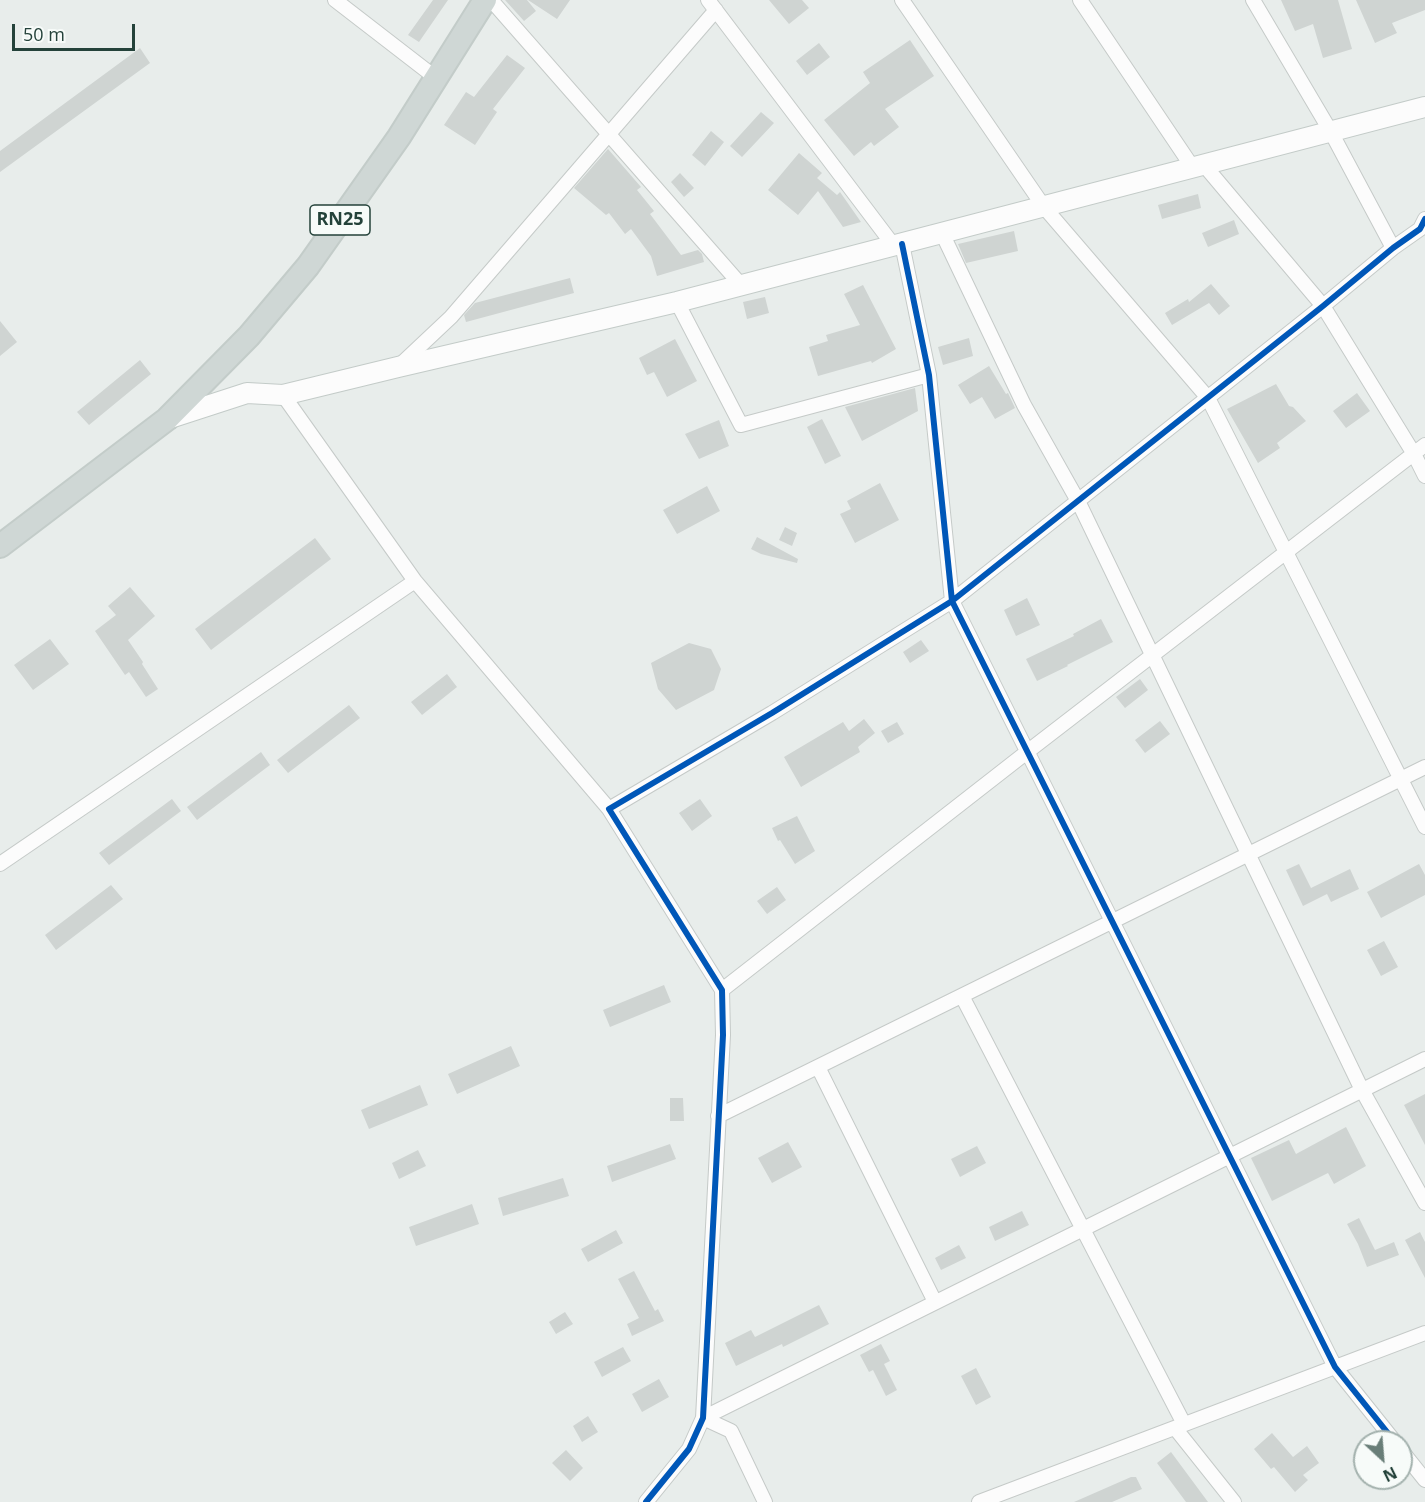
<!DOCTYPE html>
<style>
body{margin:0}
#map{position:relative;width:1425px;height:1502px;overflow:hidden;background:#e8edeb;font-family:"Open Sans",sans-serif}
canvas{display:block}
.north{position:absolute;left:1353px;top:1430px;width:60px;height:60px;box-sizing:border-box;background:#f7fbf9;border:2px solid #a3b1ad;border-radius:50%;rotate:154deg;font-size:16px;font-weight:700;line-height:24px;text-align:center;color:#24423a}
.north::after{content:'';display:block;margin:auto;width:21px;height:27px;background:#697e78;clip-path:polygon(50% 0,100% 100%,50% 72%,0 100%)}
.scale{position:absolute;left:12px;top:24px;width:123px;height:27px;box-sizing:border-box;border:3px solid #24423a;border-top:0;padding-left:8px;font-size:18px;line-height:21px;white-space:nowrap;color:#24423a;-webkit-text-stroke:4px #f7fbf9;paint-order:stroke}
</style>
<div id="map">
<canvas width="1425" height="1502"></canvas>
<div class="north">N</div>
<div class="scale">50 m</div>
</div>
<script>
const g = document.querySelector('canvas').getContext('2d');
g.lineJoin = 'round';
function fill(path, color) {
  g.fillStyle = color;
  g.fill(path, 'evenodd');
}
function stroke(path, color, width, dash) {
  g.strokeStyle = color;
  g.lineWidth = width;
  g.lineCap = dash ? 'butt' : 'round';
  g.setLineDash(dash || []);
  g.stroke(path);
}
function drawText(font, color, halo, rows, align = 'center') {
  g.font = font + ' "Open Sans",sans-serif';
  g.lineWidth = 4.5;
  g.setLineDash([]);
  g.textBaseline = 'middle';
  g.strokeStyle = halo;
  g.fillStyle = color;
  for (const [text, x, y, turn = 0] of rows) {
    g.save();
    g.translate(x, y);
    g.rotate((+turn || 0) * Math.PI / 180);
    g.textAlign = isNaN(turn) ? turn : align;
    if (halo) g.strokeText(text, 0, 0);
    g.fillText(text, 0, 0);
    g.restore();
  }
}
fill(new Path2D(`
 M433,0H448L419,42L408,35Z
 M505,0H527L536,11L524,21Z
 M528,0H570L557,19Z
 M769,0H802L809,8L789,24Z
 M1281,0H1338L1352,49L1323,58L1313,24L1295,31Z
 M1356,0H1425V10L1392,23L1397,33L1375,43Z
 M910,40L934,76L885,109L899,127L874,146L871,142L854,156L824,120L870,83L863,72Z
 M819,43L830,57L807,75L796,61Z
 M140,48L150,63L0,172V151Z
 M507,55L525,68L493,109L497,112L475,145L444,125L466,92L474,97Z
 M761,112L774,123L742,157L730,146Z
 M711,131L724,142L705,166L692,155Z
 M608,149L641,187L637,190L654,211L650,214L681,255L698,250L702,254L704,262L657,276L651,256L631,229L625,234L609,213L606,215L574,188Z
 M799,153L822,173L817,178L837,195L840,192L861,222L843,227L818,191L798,215L768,190Z
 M680,173L694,188L684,197L671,182Z
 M1198,194L1201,208L1162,219L1158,205Z
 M1234,220L1239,234L1208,247L1202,233Z
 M1014,231L1018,251L966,263L958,244Z
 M570,278L574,293L466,322L464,315L475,303Z
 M1211,284L1230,306L1219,315L1209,303L1172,325L1165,313L1188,299L1189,302Z
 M863,285L896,349L872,363L871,361L818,376L809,347L828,341L826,335L860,325L844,294Z
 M765,297L769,313L747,319L743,302Z
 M0,321L17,342L0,356Z
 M969,338L973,356L943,365L938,347Z
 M675,339L697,381L667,397L654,372L647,375L639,358Z
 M140,360L151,374L89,425L77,412Z
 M989,366L1006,394L1008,393L1015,408L995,419L982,397L970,404L958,385Z
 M1276,384L1289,406L1293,407L1306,421L1277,443L1280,448L1258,463L1227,409Z
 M915,388L918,411L862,441L845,407Z
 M1357,393L1370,411L1346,428L1333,411Z
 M822,419L841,456L825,464L807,427Z
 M719,420L729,446L699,459L685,434Z
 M880,483L899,520L855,543L840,514L851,509L847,501Z
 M707,486L720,511L677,534L663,510Z
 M785,527L797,533L792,546L779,540Z
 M757,537L798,559L797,563L761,554L751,549Z
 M315,538L331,559L211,650L195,629Z
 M130,587L155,616L128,640L143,662L142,664L158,689L146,697L129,672L125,675L95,631L116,615L108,606Z
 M1027,598L1040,625L1016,636L1004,610Z
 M1101,619L1113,642L1067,665L1068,666L1037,681L1026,659L1074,636L1073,634Z
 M50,639L69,664L33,690L14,665Z
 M921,640L929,651L910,663L903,652Z
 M689,643L711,649L721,669L714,690L676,710L658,689L651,663Z
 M447,674L457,687L422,715L411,702Z
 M1140,679L1148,690L1125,708L1116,697Z
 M349,705L360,718L288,773L277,760Z
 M864,719L875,733L858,747L860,752L801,787L784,757L843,722L849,731Z
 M1160,721L1170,734L1145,753L1135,740Z
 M897,722L904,734L888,743L881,731Z
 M261,752L270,765L197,820L187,807Z
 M172,799L181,811L109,865L99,853Z
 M700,799L712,816L692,831L679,813Z
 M797,816L815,851L795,864L780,840L778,841L772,828Z
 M1299,864L1311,888L1350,869L1359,889L1331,902L1327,894L1303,906L1286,870Z
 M1419,864L1425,875V895L1381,918L1367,892Z
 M111,885L123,899L56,950L45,935Z
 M777,887L786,900L767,914L757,901Z
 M1384,941L1398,967L1381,976L1367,950Z
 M664,985L671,1002L610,1027L603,1010Z
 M511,1046L520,1066L457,1094L448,1074Z
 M420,1085L428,1105L369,1129L361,1110Z
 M1425,1094V1145L1404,1105Z
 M670,1098H683L684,1121H670Z
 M1346,1127L1366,1166L1334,1184L1328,1173L1272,1201L1251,1158L1289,1140L1296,1154Z
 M788,1142L802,1167L772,1183L758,1158Z
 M670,1144L676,1159L612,1182L607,1166Z
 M977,1146L986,1163L960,1177L951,1159Z
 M418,1150L426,1166L399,1179L392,1163Z
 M563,1178L569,1196L503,1216L498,1198Z
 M472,1204L479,1224L416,1246L409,1227Z
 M1022,1211L1029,1225L995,1241L989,1227Z
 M1359,1218L1375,1250L1394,1242L1399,1255L1367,1267L1358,1244L1347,1224Z
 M616,1230L623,1243L588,1262L581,1249Z
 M1420,1232L1425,1242V1278L1405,1240Z
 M959,1245L966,1258L941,1270L935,1258Z
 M634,1271L655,1311L658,1309L664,1321L632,1336L627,1324L639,1318L618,1279Z
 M819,1305L829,1324L783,1347L782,1344L736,1366L725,1343L751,1330L755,1337Z
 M565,1312L573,1324L556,1334L549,1322Z
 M881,1344L890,1361L884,1364L897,1390L886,1396L873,1370L869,1372L860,1355Z
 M623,1347L631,1361L602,1377L594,1362Z
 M976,1368L991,1397L976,1405L961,1376Z
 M659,1379L669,1397L642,1412L632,1394Z
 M588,1416L598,1432L582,1442L573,1426Z
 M1272,1433L1293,1457L1307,1446L1319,1463L1303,1475L1308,1480L1295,1492L1274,1467L1271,1469L1254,1449Z
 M566,1450L583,1468L570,1481L552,1463Z
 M1171,1452L1208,1502H1186L1157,1463Z
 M1131,1477H1136L1142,1489L1112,1502H1074Z`), '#cfd4d2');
const minor = new Path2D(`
 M335,0L436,78
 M491,0L741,285
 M708,0L894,246
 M902,0L1044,207L1208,398L1425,827
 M1080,0L1193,168
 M1253,0L1331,132L1393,248
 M1204,165L1323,306L1414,454L1425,476
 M942,233L1024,405L1078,501L1362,1090L1425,1203
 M902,244L929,375L952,601L1335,1367L1395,1442
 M677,302L741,425L929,375
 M400,365L451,317L716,10
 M283,395L415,581L609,809
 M0,864L415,581
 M722,990L1027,752L1425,445
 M962,996L1184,1424
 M818,1067L935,1302
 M718,1116L1425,767
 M703,1418L1425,1059
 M703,1418L731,1431L765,1502
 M1175,1428L1234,1502
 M1401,1450L1425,1480
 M646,1502L689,1449L703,1418L723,1035L722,990L609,809L772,713L952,601L1323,306L1393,248L1420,229L1425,219
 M979,1502L1425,1333`);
const secondary = new Path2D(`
 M167,419L247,393L283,395L398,367L677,302L1425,107`);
const primary = new Path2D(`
 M0,546L167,419L249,336L308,266L399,137L485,0`);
stroke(minor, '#c5cac8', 16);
stroke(secondary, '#c3cbc8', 22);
stroke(primary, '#c3ccc9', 26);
stroke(minor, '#fcfcfc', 14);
stroke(secondary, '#fcfcfc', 20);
stroke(primary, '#cfd7d5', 22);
stroke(new Path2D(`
 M902,244L929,375L952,601L1335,1367L1395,1442
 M646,1502L689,1449L703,1418L723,1035L722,990L609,809L772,713L952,601L1323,306L1393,248L1420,229L1425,219`), '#0057b8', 6);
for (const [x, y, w] of [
 [340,220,60]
]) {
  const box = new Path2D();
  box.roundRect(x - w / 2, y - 15, w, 30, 4.5);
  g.fillStyle = '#f7fbf9';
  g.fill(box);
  stroke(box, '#24423a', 1.5);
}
drawText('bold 18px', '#24423a', null, [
 ["RN25",340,220]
]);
</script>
